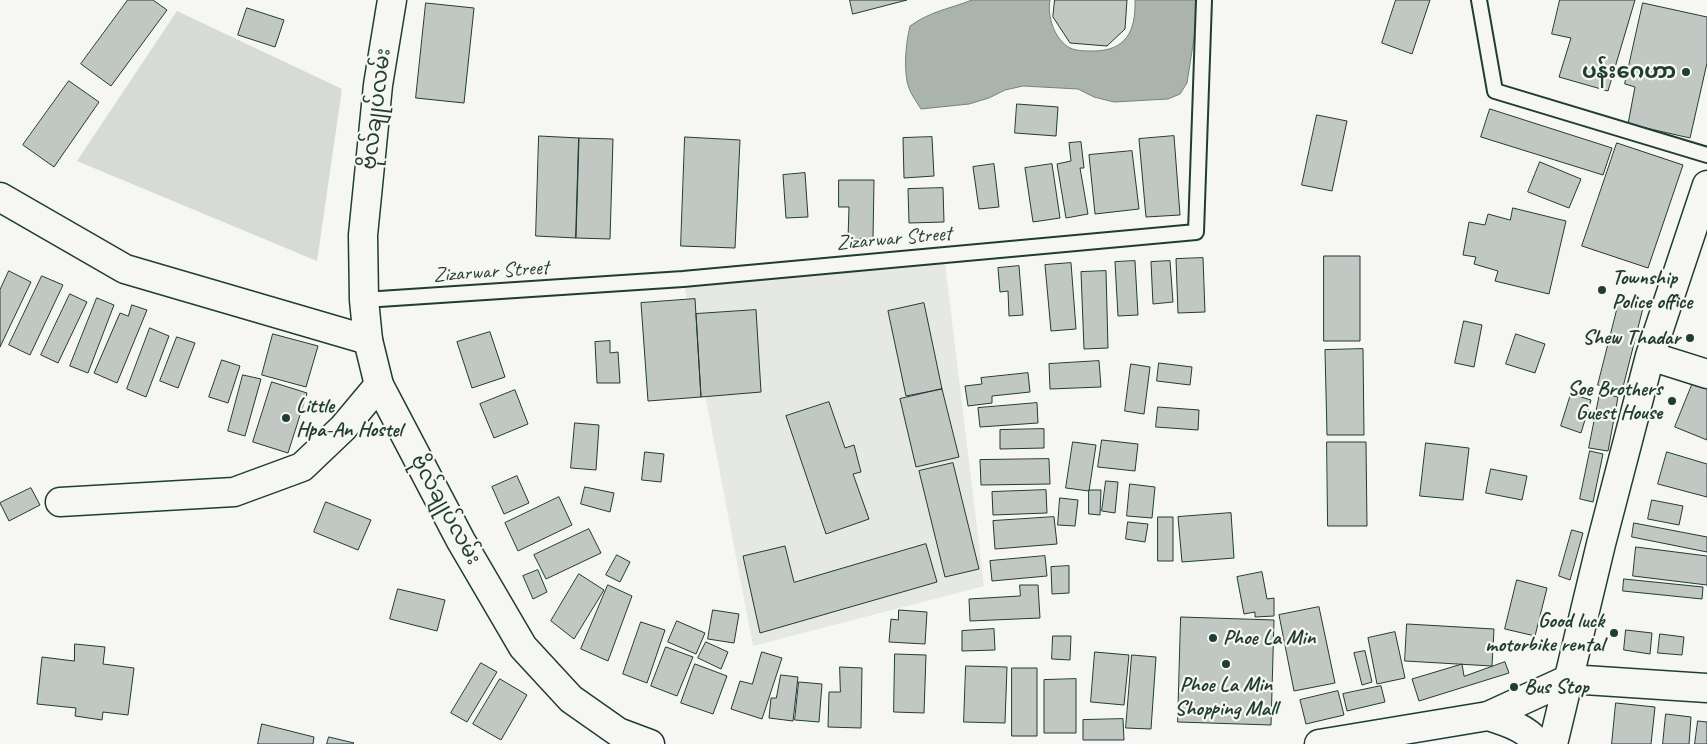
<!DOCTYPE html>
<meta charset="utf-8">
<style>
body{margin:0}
canvas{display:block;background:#f6f6f2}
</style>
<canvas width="1707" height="744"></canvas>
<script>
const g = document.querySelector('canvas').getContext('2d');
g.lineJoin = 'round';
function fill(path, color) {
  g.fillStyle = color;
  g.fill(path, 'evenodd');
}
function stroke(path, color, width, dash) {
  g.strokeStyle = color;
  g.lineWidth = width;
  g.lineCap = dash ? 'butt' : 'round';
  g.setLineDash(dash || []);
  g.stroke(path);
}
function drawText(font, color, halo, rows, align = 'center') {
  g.font = font + ' Caveat,"Noto Sans Myanmar",sans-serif';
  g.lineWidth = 4.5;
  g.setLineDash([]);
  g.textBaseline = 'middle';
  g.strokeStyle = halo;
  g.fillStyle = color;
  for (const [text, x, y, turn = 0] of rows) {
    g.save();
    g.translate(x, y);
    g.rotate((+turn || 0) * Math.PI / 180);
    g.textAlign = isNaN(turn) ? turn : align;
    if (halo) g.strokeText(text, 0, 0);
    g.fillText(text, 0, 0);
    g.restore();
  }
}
fill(new Path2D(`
 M944,255L984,586L753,646L683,279Z`), '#e6e8e4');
fill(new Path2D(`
 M177,11L342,89L317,261L77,161Z`), '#d6dbd6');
const water = new Path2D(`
 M972,0H1050C1047,16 1054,39 1070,48C1077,51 1085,51 1093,51C1126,51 1136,31 1135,0H1200L1187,83L1180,94L1168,99L1114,102L1094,97L1078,89L1023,86L1005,90L989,98L969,104L921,109C916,101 909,92 907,81C904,63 906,43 910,26C931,11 949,9 972,0Z`);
fill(water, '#aab3ae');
stroke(water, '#72847d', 1);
const building = new Path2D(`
 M128,0H153L167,10L111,86L81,64Z
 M850,0H907L853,14Z
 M1055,0H1127L1125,29L1107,46L1070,43L1053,17Z
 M1396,0H1430L1412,54L1382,43Z
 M1560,0H1635L1608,91L1559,77L1571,38L1552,34Z
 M426,3L474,8L464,103L416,98Z
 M1643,3L1707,17V63L1690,138L1628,124L1635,87L1625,84Z
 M247,8L284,20L275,47L238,35Z
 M69,81L99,102L54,167L23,145Z
 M1017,104L1058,107L1056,136L1015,133Z
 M1490,109L1612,148L1603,175L1481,137Z
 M1317,115L1347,121L1332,191L1302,185Z
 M539,136L579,138L576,238L536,236Z
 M1174,136L1180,215L1146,217L1139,139Z
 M685,137L740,140L735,248L681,246Z
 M932,137L934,176L904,178L903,138Z
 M579,138L613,139L610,239L576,238Z
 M1081,142L1084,168H1080L1088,214L1066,218L1057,164L1071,161L1069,143Z
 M1617,143L1683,165L1648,268L1582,246Z
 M1132,151L1139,209L1095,214L1089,155Z
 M1540,162L1581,179L1569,208L1528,192Z
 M994,164L999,207L979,209L973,167Z
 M1052,164L1060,218L1033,222L1025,168Z
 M805,173L808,217L786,218L783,175Z
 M839,180H874L873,239H848L849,207H839Z
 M943,188L944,222L909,223L908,189Z
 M1513,208L1566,221L1549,294L1495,281L1498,271L1474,264L1476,257L1463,255L1469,222L1485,225L1488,214L1510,220Z
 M1324,256H1360V341H1324Z
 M1203,258L1205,312L1178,313L1176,259Z
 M1135,261L1138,315L1118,316L1115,262Z
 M1170,261L1173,302L1153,304L1151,262Z
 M1071,263L1076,329L1051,331L1045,265Z
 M1019,266L1023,315L1009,316L1008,291L1000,292L998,268Z
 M9,271L31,282L0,347V290Z
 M1106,271L1108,348L1084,349L1081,272Z
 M42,276L63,285L30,355L9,345Z
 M70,294L87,302L58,363L41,355Z
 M97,298L114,305L88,373L70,366Z
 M695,299L701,397L648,401L641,303Z
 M1619,302L1643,308L1622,391L1598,385Z
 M924,303L942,389L906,396L888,311Z
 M132,305L147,310L117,383L94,373L120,313L128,316Z
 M756,310L761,392L701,397L696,314Z
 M1464,321L1482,325L1474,367L1455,363Z
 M150,328L169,336L146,397L127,389Z
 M490,332L505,377L472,388L457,342Z
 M273,334L318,346L306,387L262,375Z
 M1516,334L1545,344L1535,373L1506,364Z
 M177,337L195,343L178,388L160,381Z
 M610,341V353L618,352L620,383H597L595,342Z
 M1363,349L1364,435H1327L1325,350Z
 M222,360L240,366L228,403L209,397Z
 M1099,361L1101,387L1050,389L1049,364Z
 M1159,363L1192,367L1190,385L1157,381Z
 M1131,364L1150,367L1144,414L1125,411Z
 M1028,373L1030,392L992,396V403L968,406L965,386L982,384L981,378Z
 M243,375L261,379L245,436L228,431Z
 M1696,375L1707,379V440L1675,427Z
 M272,382L307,393L288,453L253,442Z
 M942,389L959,457L916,467L900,399Z
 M515,390L528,424L494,438L480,404Z
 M1600,393L1618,397L1608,451L1589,448Z
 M1571,394L1591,400L1581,433L1561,426Z
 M829,402L845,448L854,445L861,472L853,474L869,519L826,534L786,416Z
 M1037,403L1038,423L980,427L978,408Z
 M1158,407L1199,410L1198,430L1156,427Z
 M575,423L599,425L596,470L571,468Z
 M1044,429V448L1000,449V430Z
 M1102,440L1138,444L1135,471L1098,467Z
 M1073,442L1096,445L1089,491L1066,488Z
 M1327,442H1366L1367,526H1328Z
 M1426,443L1469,448L1463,500L1420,496Z
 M1590,451L1603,454L1593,502L1580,499Z
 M645,452L664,454L661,482L642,480Z
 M1667,452L1707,464V497L1658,484Z
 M1049,459L1050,484L981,485L980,460Z
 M953,463L979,569L945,577L919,471Z
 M1491,469L1527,476L1522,500L1486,493Z
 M517,476L529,503L504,514L492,487Z
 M1106,481L1118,482L1115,513L1102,511Z
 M1130,484L1155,487L1152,518L1127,516Z
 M585,487L614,493L610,512L581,504Z
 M31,488L40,505L9,521L0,503Z
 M1046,490L1047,513L993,515L992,492Z
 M1089,490H1101L1100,515L1089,514Z
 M559,497L572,525L518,551L505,523Z
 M1060,498L1078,500L1075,526L1058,525Z
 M1652,500L1683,506L1679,525L1648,519Z
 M326,502L371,520L358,550L314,532Z
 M1231,513L1234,558L1182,562L1178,517Z
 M1054,517L1057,544L995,549L993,521Z
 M1158,517H1173V561H1158Z
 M1128,522L1148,524L1145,542L1126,539Z
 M1634,523L1707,537V552L1632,537Z
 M589,529L601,553L546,579L534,555Z
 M1572,530L1583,533L1570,580L1559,576Z
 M926,544L937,582L760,633L743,556L785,546L794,582Z
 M1636,547L1707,556V585L1633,576Z
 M617,555L630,562L620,582L606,575Z
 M1045,556L1047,576L992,581L990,561Z
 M1069,566V593L1052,594L1051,567Z
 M538,570L547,592L533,599L523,576Z
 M1262,572L1267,599L1274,598V616L1255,617V612L1244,614L1237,577Z
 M579,574L604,590L574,639L551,621Z
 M1624,579L1703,587L1702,599L1623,591Z
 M1517,580L1547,588L1535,636L1505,629Z
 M608,585L632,596L608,661L581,649Z
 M1020,585H1038L1040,618L970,621L969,599L1020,596Z
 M398,589L445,600L437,631L390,619Z
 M1319,607L1335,683L1294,691L1279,615Z
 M713,610L739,614L734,643L708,639Z
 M899,610L927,612L925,644L889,642L891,619L898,620Z
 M1181,617L1274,620L1271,725L1178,722Z
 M677,621L705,633L696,654L668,642Z
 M641,622L665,630L647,683L623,674Z
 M1407,624L1494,629L1492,666L1405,661Z
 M994,629L995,650L962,651V631Z
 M1626,630L1652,633L1650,654L1624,650Z
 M1395,632L1405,678L1377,684L1368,638Z
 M1660,634L1684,637L1682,655L1658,653Z
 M1053,636H1071L1070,660L1052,659Z
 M706,642L728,652L721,669L698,658Z
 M75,644L105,647L103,664L134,668L128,715L103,712L102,720L75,716L76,708L37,704L42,657L74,661Z
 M666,647L693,657L677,696L651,686Z
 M1365,651L1372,682L1362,685L1354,653Z
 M762,652L782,658L762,719L731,709L740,681L752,684Z
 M1095,652L1129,655L1124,705L1091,702Z
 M895,654L926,655L924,713L894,712Z
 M1132,655L1156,657L1151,729L1126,728Z
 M1505,662L1509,673L1419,701L1412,679L1462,664L1464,676Z
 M481,663L497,672L467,722L451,713Z
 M695,664L727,676L713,714L681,703Z
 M966,666L1007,667L1005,723L964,722Z
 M840,667L862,668L861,728L828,727L829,692H840Z
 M1012,668H1037V736H1012Z
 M781,675L798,677L793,721L769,718L771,698H776Z
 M500,679L527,695L501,740L473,724Z
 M1076,679V733H1044V680Z
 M799,682L822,684L819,722L795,720Z
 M1381,686L1385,702L1347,711L1343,694Z
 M1338,691L1344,715L1306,724L1300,700Z
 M1616,703L1655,707L1651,744H1612Z
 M1666,714L1691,717L1689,744H1663Z
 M1123,719L1124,740H1083V720Z
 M1698,721L1707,722V744H1695Z
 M262,724L314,737L313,744H258Z
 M329,737L354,743L353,744H327Z`);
fill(building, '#c1c8c3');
stroke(building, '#1f3d34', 1);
const lane = new Path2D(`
 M1479,0L1495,91L1707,155
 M364,300L683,279L1196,232L1204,0`);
const street = new Path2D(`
 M0,197L125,269L368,340
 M1650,356L1707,374
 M60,502L234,492L302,467L343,428L379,385
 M1488,716L1569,679L1707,688
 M1553,744L1601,544L1650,356L1707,185`);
const primary = new Path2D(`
 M392,0L378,85L363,235L364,300L368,340L379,385L461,541L523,647L571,699L618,732L650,744
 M1319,744L1488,716C1507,722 1526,728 1539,744`);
stroke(lane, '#1f3d34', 18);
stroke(street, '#1f3d34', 31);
stroke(primary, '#1f3d34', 31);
stroke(lane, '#f6f6f2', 14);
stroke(street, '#f6f6f2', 28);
stroke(primary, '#f6f6f2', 28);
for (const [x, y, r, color] of [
 [1686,72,5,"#1f3d34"],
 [1602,290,5,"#1f3d34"],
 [1690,338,5,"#1f3d34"],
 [1672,401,5,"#1f3d34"],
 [286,418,5,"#1f3d34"],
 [1614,633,5,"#1f3d34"],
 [1213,638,5,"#1f3d34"],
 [1226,664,5,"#1f3d34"],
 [1514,687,5,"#1f3d34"]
]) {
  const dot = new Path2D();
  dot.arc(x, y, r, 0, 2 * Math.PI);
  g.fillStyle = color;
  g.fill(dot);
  stroke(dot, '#f6f6f2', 2);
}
drawText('bold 21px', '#1f3d34', '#f6f6f2', [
 ["ပန်းဂေဟာ",1676,72],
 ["Township",1612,278,"left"],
 ["Police office",1612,302,"left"],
 ["Shew Thadar",1680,338],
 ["Soe Brothers",1662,389],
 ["Guest House",1662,413],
 ["Little",296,406,"left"],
 ["Hpa-An Hostel",296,430,"left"],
 ["Good luck",1604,621],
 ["motorbike rental",1604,645],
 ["Phoe La Min",1223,638,"left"],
 ["Phoe La Min",1226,685,"center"],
 ["Shopping Mall",1226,709,"center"],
 ["Bus Stop",1524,687,"left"]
], 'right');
drawText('21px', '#1f3d34', '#f6f6f2', [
 ["ဗိုလ်ချုပ်လမ်း",377,109,-83],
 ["Zizarwar Street",894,239,-5],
 ["Zizarwar Street",491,272,-4],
 ["ဗိုလ်ချုပ်လမ်း",445,510,61]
]);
</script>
